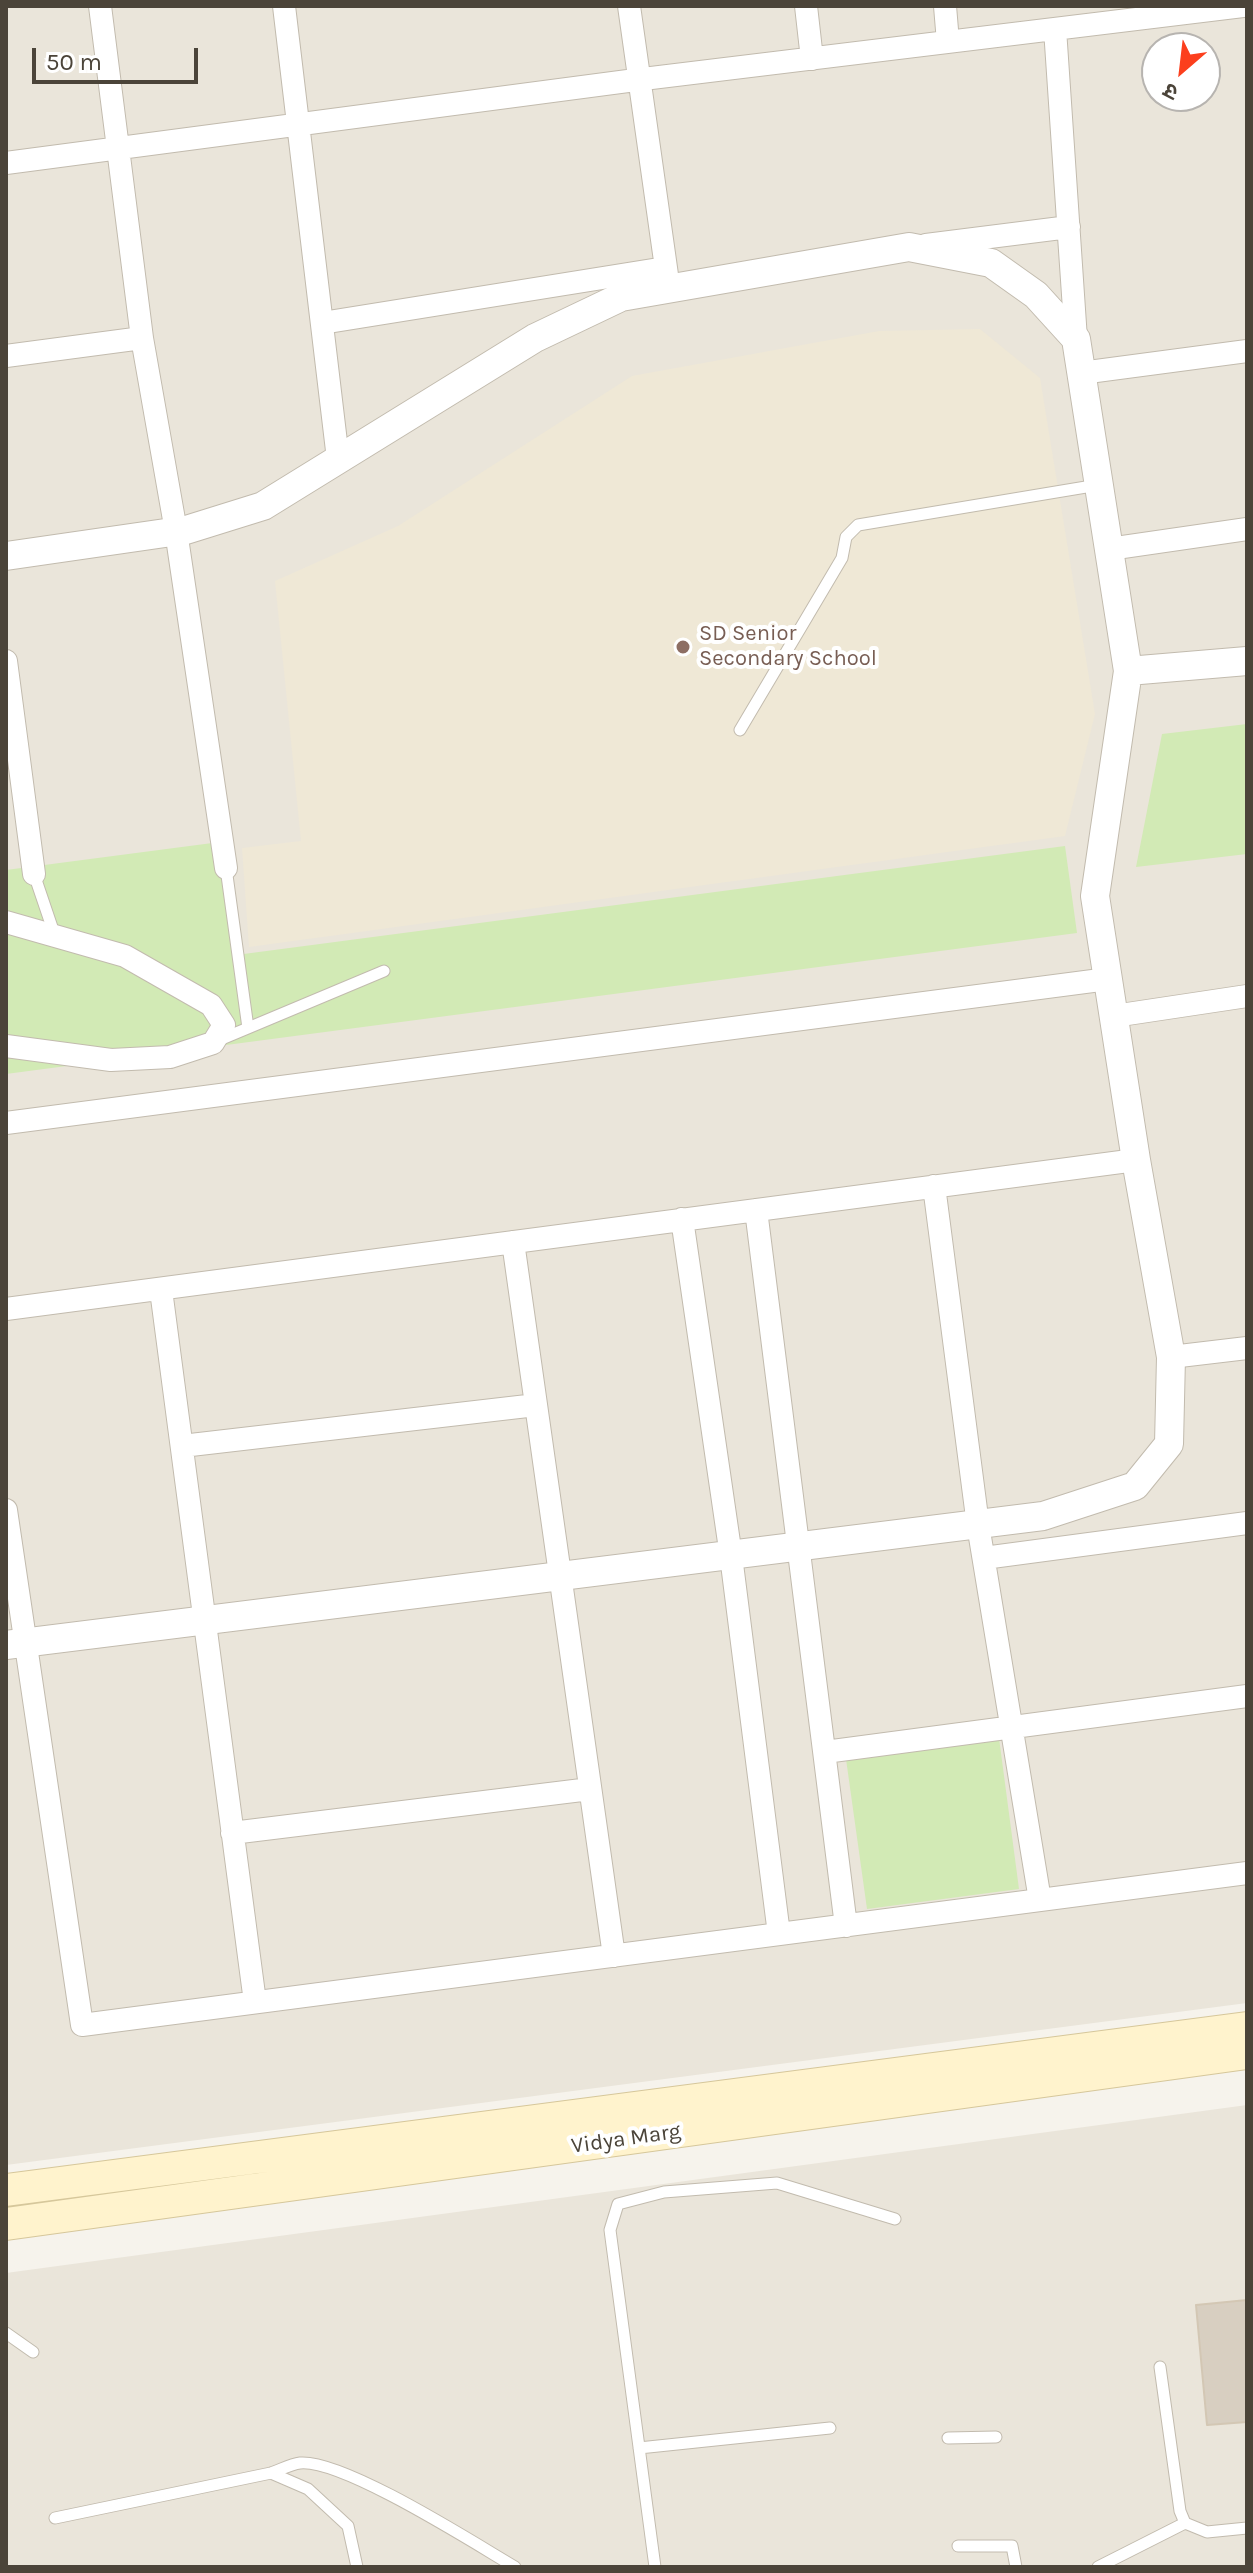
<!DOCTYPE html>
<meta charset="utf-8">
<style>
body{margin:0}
#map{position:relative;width:1253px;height:2573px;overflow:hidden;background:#f6f3ec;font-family:Karla,"Noto Sans Devanagari",sans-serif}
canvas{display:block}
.frame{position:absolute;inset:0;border:8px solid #4b4439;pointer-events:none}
.north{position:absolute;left:1141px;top:32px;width:80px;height:80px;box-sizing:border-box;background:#fff;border:2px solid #b7b4b0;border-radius:50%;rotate:208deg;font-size:22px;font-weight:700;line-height:32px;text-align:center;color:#4b4439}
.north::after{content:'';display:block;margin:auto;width:28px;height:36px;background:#fc3f1d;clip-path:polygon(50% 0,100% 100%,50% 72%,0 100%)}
.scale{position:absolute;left:32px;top:48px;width:166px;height:36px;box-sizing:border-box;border:4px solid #4b4439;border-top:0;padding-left:10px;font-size:24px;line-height:28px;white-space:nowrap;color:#4b4439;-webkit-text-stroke:6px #fff;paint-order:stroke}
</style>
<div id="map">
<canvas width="1253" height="2573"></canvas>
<div class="frame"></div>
<div class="north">उ</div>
<div class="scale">50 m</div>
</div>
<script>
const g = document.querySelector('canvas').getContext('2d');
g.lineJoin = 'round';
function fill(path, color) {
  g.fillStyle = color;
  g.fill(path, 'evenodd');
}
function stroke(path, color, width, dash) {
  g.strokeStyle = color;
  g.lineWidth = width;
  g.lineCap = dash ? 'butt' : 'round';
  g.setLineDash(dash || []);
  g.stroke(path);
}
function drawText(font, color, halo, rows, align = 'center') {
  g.font = font + ' Karla,sans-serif';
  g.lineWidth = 8;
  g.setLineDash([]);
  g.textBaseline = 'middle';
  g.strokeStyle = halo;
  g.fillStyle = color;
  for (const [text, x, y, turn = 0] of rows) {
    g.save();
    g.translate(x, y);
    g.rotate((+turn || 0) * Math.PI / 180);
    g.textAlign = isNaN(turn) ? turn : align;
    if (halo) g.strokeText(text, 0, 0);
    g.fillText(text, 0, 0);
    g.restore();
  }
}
fill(new Path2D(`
 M6,6H1247V2003L6,2165ZM1157,48H1205V96H1157Z
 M1247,2105V2567H6V2273Z`), '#eae5da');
fill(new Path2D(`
 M980,329L1040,378L1095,714L1065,836L249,947L242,848L301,841L275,581L398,526L632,376L879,331Z`), '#efe8d6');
fill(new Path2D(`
 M1247,724V854L1136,867L1162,734Z
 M220,842L236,955L1065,846L1077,933L6,1074V870Z
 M999,1738L1019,1889L867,1909L846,1759Z`), '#d2eab5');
const building = new Path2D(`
 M1247,2300V2422L1207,2425L1196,2305Z`);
fill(building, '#d8cfc1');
stroke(building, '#d3c7b4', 2);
const service = new Path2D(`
 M740,730L842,558L846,537L858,525L1098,485
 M226,868L248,1028
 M34,874L55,936
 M217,1041L384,971
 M6,2333L33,2352
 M1160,2367L1180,2511L1185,2523L1207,2532L1247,2528
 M948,2438L996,2437
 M639,2448L830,2428
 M271,2473C280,2470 291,2464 300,2463C343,2459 474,2543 515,2567
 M55,2518L271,2473L308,2489L348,2526L357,2567
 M958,2546H1012L1016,2567
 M655,2567L610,2230L618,2204L664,2192L777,2183L895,2219
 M1098,2567L1185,2523`);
const minor = new Path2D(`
 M100,6L142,338L176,531L226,868
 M284,6L338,459
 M629,6L668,282
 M806,6L812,59
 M945,6L948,42
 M1055,29L1076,339
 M6,163L643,79L1243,6
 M926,245L1069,227
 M322,323L665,268
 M6,356L142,338
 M1081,373L1247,351
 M1109,549L1247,529
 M6,661L34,874
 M6,922L125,956L211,1005L224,1025L213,1043L170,1057L111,1060L6,1046
 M1114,1016L1247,996
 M6,1123L1108,979
 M934,1186L978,1525L1040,1900
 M756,1210L846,1926
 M682,1219L731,1556L779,1934
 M513,1242L614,1956
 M161,1290L255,2002
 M6,1309L1136,1160
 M1171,1357L1247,1348
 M182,1446L536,1405
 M6,1510L82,2025L1247,1873
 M984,1558L1247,1523
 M825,1752L1247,1696
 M232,1833L590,1789`);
const tertiary = new Path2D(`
 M6,556L186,530L263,506L535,338L621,297L909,247L991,263L1036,295L1076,339L1128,671L1095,896L1136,1160L1171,1357L1169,1444L1135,1486L1043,1516L6,1645
 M1128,671L1247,661`);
const secondary = new Path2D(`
 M6,2190L1247,2028
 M6,2224L1247,2053`);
stroke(service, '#c2bbae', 13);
stroke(minor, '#c2bbae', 24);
stroke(tertiary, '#c2bbae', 30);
stroke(secondary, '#d6c79b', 34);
stroke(service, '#fff', 11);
stroke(minor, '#fff', 22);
stroke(tertiary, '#fff', 28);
stroke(secondary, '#fff3cd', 32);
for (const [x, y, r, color] of [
 [683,647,8,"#8d6e63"]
]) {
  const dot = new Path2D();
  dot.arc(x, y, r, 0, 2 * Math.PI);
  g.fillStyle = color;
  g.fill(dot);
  stroke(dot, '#fff', 3);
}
drawText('22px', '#785e54', '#fff', [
 ["SD Senior",699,634],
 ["Secondary School",699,659]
], 'left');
drawText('22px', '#4b4439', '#fff', [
 ["Vidya Marg",626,2139,-8]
]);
</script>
